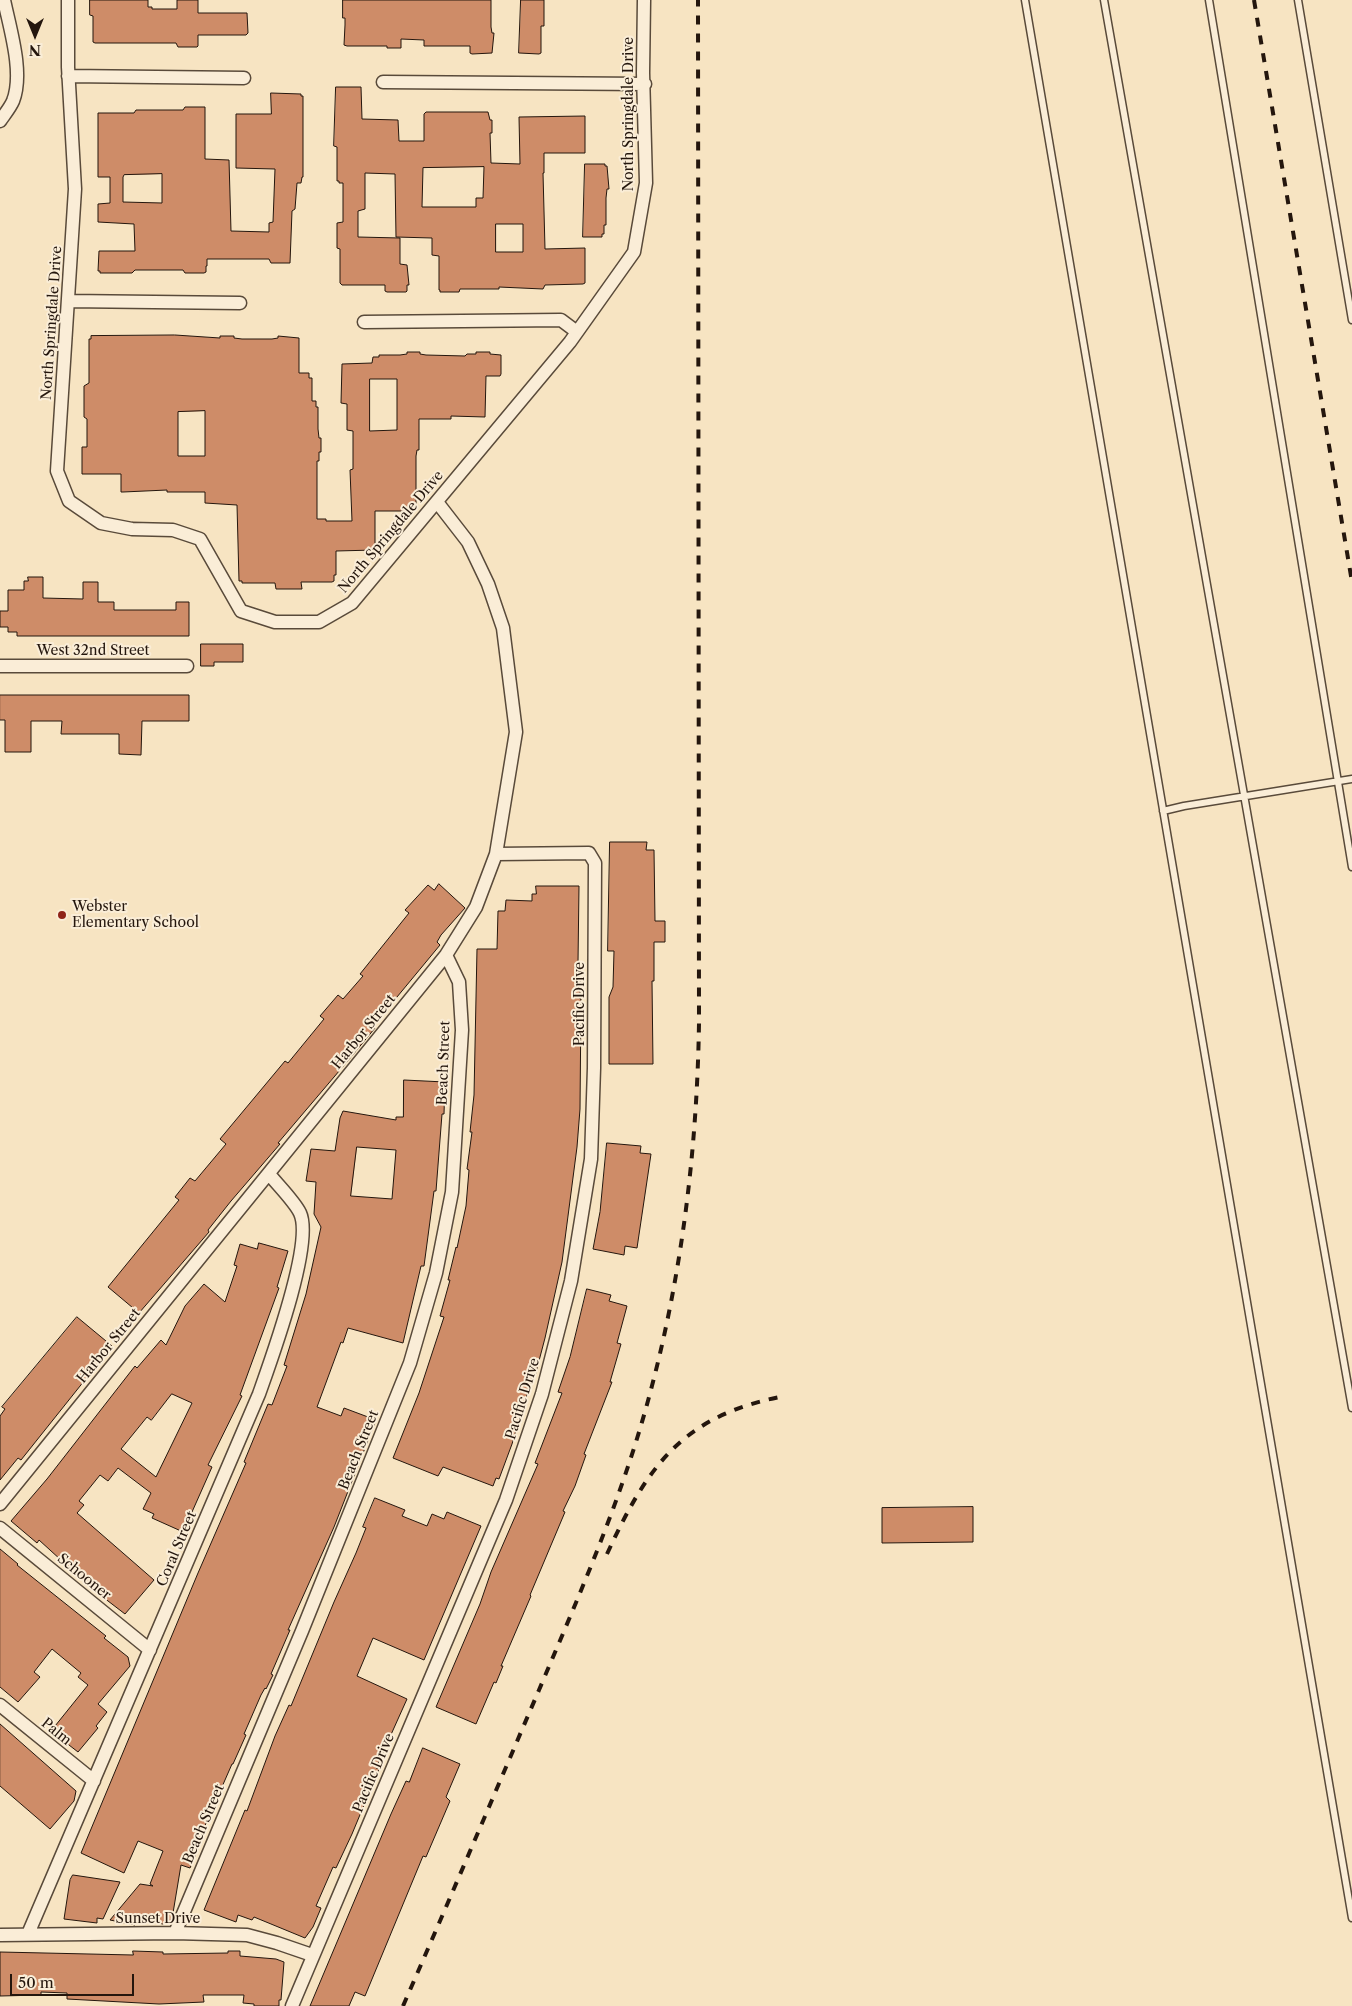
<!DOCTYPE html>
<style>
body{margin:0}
#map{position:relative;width:1352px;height:2006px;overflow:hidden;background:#f7e4c2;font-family:"Libre Caslon Text",serif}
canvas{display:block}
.north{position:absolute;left:10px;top:10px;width:50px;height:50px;-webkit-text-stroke:4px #faedd7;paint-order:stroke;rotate:180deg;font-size:14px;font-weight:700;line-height:20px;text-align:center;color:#24160d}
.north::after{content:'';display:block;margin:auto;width:18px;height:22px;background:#24160d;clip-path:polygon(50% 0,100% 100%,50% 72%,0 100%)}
.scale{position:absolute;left:10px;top:1974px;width:124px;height:22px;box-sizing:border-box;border:2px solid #24160d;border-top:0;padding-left:6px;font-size:15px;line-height:18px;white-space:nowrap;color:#24160d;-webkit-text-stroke:4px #faedd7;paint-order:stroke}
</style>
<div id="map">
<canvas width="1352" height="2006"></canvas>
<div class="north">N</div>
<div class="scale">50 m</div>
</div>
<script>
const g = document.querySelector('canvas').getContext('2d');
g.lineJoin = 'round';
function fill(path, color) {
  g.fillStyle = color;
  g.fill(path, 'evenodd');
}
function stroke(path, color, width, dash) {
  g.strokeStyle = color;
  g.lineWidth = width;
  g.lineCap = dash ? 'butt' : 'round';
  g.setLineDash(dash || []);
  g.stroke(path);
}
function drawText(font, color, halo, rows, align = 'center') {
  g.font = font + ' "Libre Caslon Text",serif';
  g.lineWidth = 4;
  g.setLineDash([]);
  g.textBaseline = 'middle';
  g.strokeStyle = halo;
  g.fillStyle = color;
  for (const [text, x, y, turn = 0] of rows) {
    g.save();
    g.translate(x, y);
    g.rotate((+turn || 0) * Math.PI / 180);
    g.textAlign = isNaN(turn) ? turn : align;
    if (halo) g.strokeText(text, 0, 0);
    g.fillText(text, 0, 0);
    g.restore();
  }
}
const building = new Path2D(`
 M90,0H148V7H152V9H177V0H198V13H247L248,33L246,35H198V46L197,47H178L176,43H95L93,42V16L90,15Z
 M343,0H491V27L492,33H494L492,53L472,54L470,53V46H424V40L401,39V48H387V46H347L344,45L345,25V18H343Z
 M521,0H544V26H541V53L539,54L519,53Z
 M336,87H361L362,119L398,120L399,141H424V114L426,112H488L490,120H492V133H490L491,163L520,164L519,117L585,116V153H544V173H543L545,249L585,248V283L583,284L545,285L543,289L499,287V289H460L459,292H440V290H439V256L432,255V238L396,237L395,174L365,173V209L358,211V237L400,238V264L407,265L409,285H407V291L406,292H387L385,291V285H342L340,283V249L337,248V223L343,222V183H339V181H337V147L334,146ZM484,167L483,198H476V207H422L423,168ZM496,224H523V252H496Z
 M271,93L301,94V96H303V177H302L301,183H297L295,209L292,211L290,263H271L269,259H207V266H206V272L204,273H185L183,270H135L132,273H100V271H98L99,251H135L134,224L98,222V204L110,203V177H98V113H134L136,110H183L185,107H205V159L229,160L231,231L269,232V223L273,222L275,169L236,168V114H271ZM162,174V203L123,202V177L124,175Z
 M585,164H605V166H607L609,189H607L606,198V225H604V234H602V237H583Z
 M175,335L220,338V336H234V338L242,339H272L278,338V336L299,338V373H309V378H312V401H316V407H318V429L319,438H321V452H319V461H317V519H326V521H352L350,470L353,469V431L347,430V404L341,403L342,364L372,363L373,357H379V355H400L407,354V352H420V354L426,355L465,356L467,354H476V352H490V354L501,355V374L500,376H486L485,417L451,416V419H419V450H417L416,456V505H414V511H375V550L336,551V575H334V581L332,582H301L302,589H276L275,583H242V581H239L237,505L205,503V492H167V490L123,492H121V474H82V447H87V419L84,417V386L89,383V339H91V336ZM370,379H397V430L370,431ZM205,411V456H178V412Z
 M28,577H43V598L83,599V582H98V602H114V610H176V602H189V636H17V632H8V627H0V611H8V590H24V581H28Z
 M201,644H243V662H214V666H201Z
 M0,695H189V721H142L141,755L119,754V734H61L62,721H31V752H5V720H0Z
 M610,842H647L646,850H654L655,921H665V942H654V981H652L653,1064H609V997L613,987L614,951H608Z
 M439,884L465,908L441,935L437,942L440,945L373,1026L375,1028L351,1057L278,1143L280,1144L231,1201L208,1230L209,1232L139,1313L108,1287L179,1200L175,1197L190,1178L195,1181L226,1144L220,1139L285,1061L288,1063L324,1019L320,1016L338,995L343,999L363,976L360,974L409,913L405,910L428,885L434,890Z
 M536,886H579L578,962H580V999H581L580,1109L577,1147L562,1262L545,1338L535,1376L533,1375L512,1444L499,1479L496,1478L493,1486L443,1467L438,1476L393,1458L419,1393L444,1317L440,1316L450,1280H448L456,1247L457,1248L466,1206L469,1170L467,1169L472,1132H470L474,1095L477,949H497L498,911H505L506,900L532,901V894H536Z
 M404,1080L445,1082L444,1114H442L436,1191H434L424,1266H421L403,1343L348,1328L343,1343L341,1342L317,1407L341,1416L344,1408L376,1420L334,1527L288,1630H290L271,1674L273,1675L266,1689L265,1688L261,1695L244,1734L246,1735L233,1764H232L200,1837L203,1838L190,1868L181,1865L172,1919L163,1924L136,1919L135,1925L110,1920L140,1884L153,1886L150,1884L163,1851L138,1841L124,1873L81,1853L198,1573L246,1463L244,1462L268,1404L272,1405L287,1366L284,1365L306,1294L321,1227L314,1214L316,1182L306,1181L311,1149L335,1151L340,1118L343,1111L396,1120V1117H403ZM357,1147L396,1150L392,1199L351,1196Z
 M607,1143L641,1146L640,1153L651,1154L637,1248L625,1246L624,1255L593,1249L600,1212Z
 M259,1243L288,1251L277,1287L279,1288L240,1395L242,1396L208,1465L212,1467L184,1530L181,1529V1531L152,1518L154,1514L143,1509L151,1493L118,1468L108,1481L100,1475L79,1501L84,1505L77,1513L154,1580L125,1614L95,1591L39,1540L37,1543L11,1521L47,1479L135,1366L137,1368L161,1340L166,1345L185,1306L204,1284L225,1302L237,1266L234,1265L240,1244L257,1249ZM172,1394L192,1403L156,1477L121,1449L147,1417L151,1420Z
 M587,1289L611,1295L609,1301L627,1306L617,1343L621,1344L610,1382H612L584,1454L586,1455L575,1486L563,1511L565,1512L530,1595L531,1596L501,1666H503L496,1683L494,1682L476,1724L436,1707L480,1604L491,1572L538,1464L535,1463L562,1393L558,1392L570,1357Z
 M77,1317L112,1346L21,1460L18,1458L0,1480V1416L5,1409L2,1407Z
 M375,1498L405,1510L402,1516L427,1526L432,1514L444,1519L447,1512L481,1526L424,1660L373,1638L357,1676L407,1699L376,1768L379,1769L352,1834L336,1868L333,1867L316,1906L321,1908L313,1927L305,1938L254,1917L252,1920L238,1915L236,1922L204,1910L245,1810L247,1811L275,1736L289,1705L291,1706L334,1602L356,1553L366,1528L363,1527Z
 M973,1507V1542L882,1543V1508Z
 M0,1549L18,1564L17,1565L106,1636L104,1638L128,1657L130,1666L98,1704L107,1712L96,1726L98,1728L78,1752L51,1731L88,1685L78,1677L81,1673L52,1649L34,1672L40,1677L18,1702L0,1687Z
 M0,1724L76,1791L74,1801L50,1829L0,1786Z
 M423,1748L460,1764L446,1797L450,1801L426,1857L423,1856L365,1996L355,1992L349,2006H310L391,1814L406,1781L409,1782Z
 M73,1875L120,1882L103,1919L97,1918V1923L64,1919L70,1880Z
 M133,1951L163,1952V1954L228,1953V1951H240V1956L276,1959L284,1962L281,2000H279V2006H254V2004L243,2003L244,1995H203L204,2002L159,2004L67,1999V1993L41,1992V1995L0,1996V1952L133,1955Z`);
fill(building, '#ce8c68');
stroke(building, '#24160d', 1);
const lane = new Path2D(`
 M1025,0L1352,1918
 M1104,0L1352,1408
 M1209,0L1352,867
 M1298,0L1352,320
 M1163,811L1184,806L1352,779`);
const street = new Path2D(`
 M68,0V67L75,189L57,471L69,501L101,523L132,529L173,530L200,539L241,611L275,622H319L352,603L570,342L634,252L646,183L643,73L644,0
 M68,76L244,78
 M383,82L645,84
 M0,121C4,115 10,108 13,101C24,73 10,29 4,0
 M68,301L240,303
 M364,322L561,320L577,332
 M0,666H187
 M0,1504L446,955L476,907L496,854L516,732L503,628L488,584L468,542L437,502
 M0,1528L150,1650
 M0,1705L94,1781
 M175,1933L302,1631L410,1363L436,1273L452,1192L462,1030L459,982L446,955
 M28,1934L259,1394C271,1360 314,1243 300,1213C295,1202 277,1184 269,1174
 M0,1935L175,1933L247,1935L277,1943L312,1955
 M292,2006L506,1500L542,1394L571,1281L591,1159L594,1068L595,863L589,853L496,854`);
stroke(lane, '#594a3a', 9);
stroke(street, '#594a3a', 15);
stroke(lane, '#faedd7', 6);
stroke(street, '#faedd7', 12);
stroke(new Path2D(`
 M1254,0L1352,582
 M607,1554C648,1465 683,1415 785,1396
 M403,2006C449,1901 494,1795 539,1690C578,1598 619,1505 646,1408C681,1283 697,1153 699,1023L698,0`), '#24160d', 4, [9, 9]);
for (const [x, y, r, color] of [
 [62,915,5,"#8f2418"]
]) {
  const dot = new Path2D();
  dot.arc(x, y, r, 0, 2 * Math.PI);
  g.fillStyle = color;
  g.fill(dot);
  stroke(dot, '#faedd7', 2);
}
drawText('14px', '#24160d', '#faedd7', [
 ["North Springdale Drive",629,114,-90],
 ["North Springdale Drive",52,323,-86],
 ["North Springdale Drive",391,532,-50],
 ["West 32nd Street",93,651],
 ["Pacific Drive",580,1004,-90],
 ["Harbor Street",364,1032,-51],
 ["Beach Street",444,1063,-88],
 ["Harbor Street",109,1346,-51],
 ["Pacific Drive",523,1399,-73],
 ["Beach Street",359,1450,-68],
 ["Coral Street",177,1549,-67],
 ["Schooner",84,1577,39],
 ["Palm",56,1732,39],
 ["Pacific Drive",374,1773,-67],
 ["Beach Street",204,1824,-67],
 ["Sunset Drive",158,1919]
]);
drawText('14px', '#24160d', '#faedd7', [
 ["Webster",72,907],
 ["Elementary School",72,923]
], 'left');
</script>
